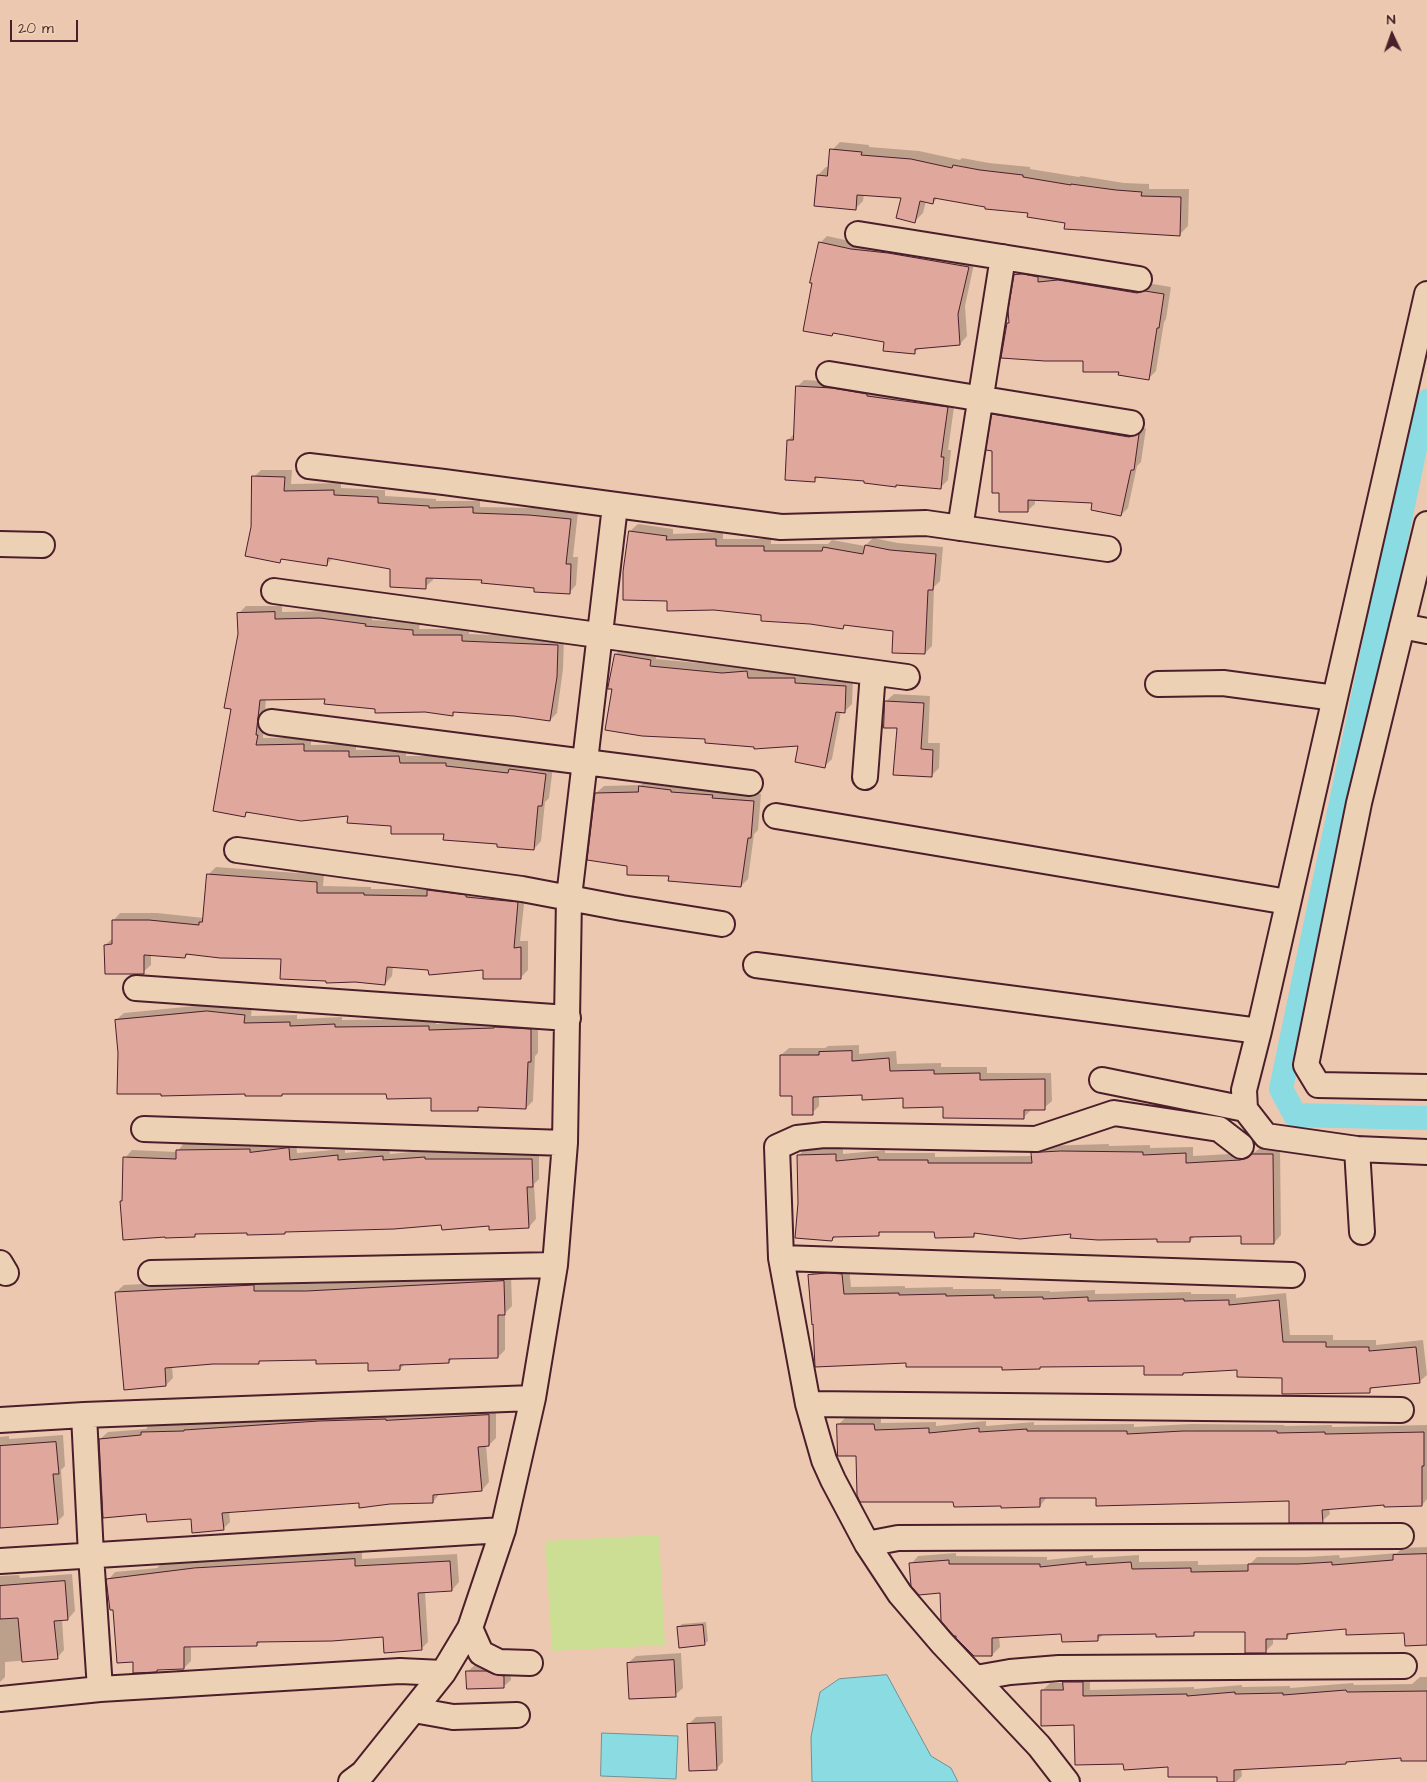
<!DOCTYPE html>
<style>
body{margin:0}
#map{position:relative;width:1427px;height:1782px;overflow:hidden;background:#edc8b0;font-family:"Architects Daughter",sans-serif}
canvas{display:block}
.north{position:absolute;left:1367px;top:10px;width:50px;height:50px;-webkit-text-stroke:4px #edd1b4;paint-order:stroke;rotate:357deg;font-size:14px;font-weight:700;line-height:20px;text-align:center;color:#4a1f2b}
.north::after{content:'';display:block;margin:auto;width:18px;height:22px;background:#4a1f2b;clip-path:polygon(50% 0,100% 100%,50% 72%,0 100%)}
.scale{position:absolute;left:10px;top:20px;width:68px;height:22px;box-sizing:border-box;border:2px solid #4a1f2b;border-top:0;padding-left:6px;font-size:15px;line-height:18px;white-space:nowrap;color:#4a1f2b;-webkit-text-stroke:4px #edd1b4;paint-order:stroke}
</style>
<div id="map">
<canvas width="1427" height="1782"></canvas>
<div class="north">N</div>
<div class="scale">20 m</div>
</div>
<script>
const g = document.querySelector('canvas').getContext('2d');
g.lineJoin = 'round';
function fill(path, color) {
  g.fillStyle = color;
  g.fill(path, 'evenodd');
}
function stroke(path, color, width, dash) {
  g.strokeStyle = color;
  g.lineWidth = width;
  g.lineCap = dash ? 'butt' : 'round';
  g.setLineDash(dash || []);
  g.stroke(path);
}
fill(new Path2D(`
 M659,1535L665,1645L552,1651L545,1541Z`), '#ccde93');
const water = new Path2D(`
 M887,1675L931,1756L951,1768L958,1782H812L811,1737L820,1692L839,1679Z
 M602,1733L678,1736L676,1779L601,1776Z`);
fill(water, '#8adbe2');
stroke(water, '#709099', 1);
fill(new Path2D(`
 M840,142L869,145V147L919,151L960,160L962,158L989,163L1030,167V169L1079,177L1081,176L1124,183L1149,184V189H1189L1188,226L1180,234L1067,222L1029,212L938,197L933,203L926,201L923,213L915,221L902,197L864,194L863,201L855,209L818,175L826,167H830L832,150Z
 M827,236L859,243L975,259L965,306L967,336L960,344L920,347L914,353L886,341L820,243Z
 M1023,268L1145,286L1153,284L1171,287L1166,319L1164,322L1156,371L1148,379L1084,360L1008,323L1010,321L1015,275Z
 M804,380L840,382L955,400L948,450H951L948,480L940,488L819,476L815,480L788,440L794,434L797,387Z
 M1000,408L1137,430L1146,428L1141,462L1137,466L1128,508L1121,515L1094,502L1035,499V504L1027,511L1000,492L993,415Z
 M261,470H292L291,484L341,483V488L385,490V496L436,499V501H480V507L537,508L578,512L573,557H578L576,585L569,593L483,579L433,577V580L425,587L392,568L334,557L327,564L283,558L280,561L252,527L254,477Z
 M638,524L673,529V534L723,532V539H771V544H828L832,540L865,546L873,538L898,543L943,547L940,581L934,587L932,646L925,653L894,630L846,624L843,628L668,599L625,572L630,531Z
 M246,606H282V612L328,611L372,617V620L420,623L419,629H469V634L564,638L563,669L557,713L550,720L514,715L456,711L452,715L425,711L376,708L326,698L266,699L263,738L311,737V745L356,744V750L406,749V756H453V759L514,766L517,763L553,767L549,798L545,802L541,841L534,849L393,824L349,815L249,811L245,815L232,708L239,634L238,614Z
 M623,647L657,653L656,659L730,666L754,665L755,671H802V676L853,679L852,704L844,712L841,711L832,759L824,767L800,745L755,746L706,738L613,688L616,654Z
 M894,694L930,696L928,743H940L939,768L931,776L898,727L886,701Z
 M647,780L719,791L761,794L758,830L754,834L748,879L741,886L670,875L628,865L596,793L604,786L641,785Z
 M216,867L324,875L323,886L371,887V889H430L435,883L525,895L520,941H528V970L521,977L484,968L430,969L393,966L392,976L385,984L355,981L282,958L189,953L185,957L151,954V965L143,972L105,945L113,938V921L120,913H157L204,918L208,875Z
 M215,1004L252,1008L251,1016L297,1015V1019L342,1017V1020L436,1019V1024L538,1022V1053L535,1056L533,1101L526,1108L481,1106L477,1110L432,1097L388,1093H283L281,1095L247,1092L119,1053L116,1020L124,1013Z
 M859,1045V1054L896,1051L897,1064L941,1063V1067H987V1073H1051L1052,1101L1044,1108L1031,1110L1024,1117L944,1106L904,1096L863,1094L819,1095V1106L812,1113L793,1095L781,1055L789,1048H825L828,1046Z
 M256,1142L257,1145L296,1142L297,1153L345,1149V1153L389,1149L390,1154L432,1150V1152H539V1179L534,1184L536,1219L529,1227L442,1224L198,1233L194,1236L123,1200L125,1158L132,1150L177,1152L184,1143Z
 M1109,1144V1146L1150,1145V1148L1193,1147V1156L1248,1153L1255,1152L1260,1148L1280,1147L1281,1235L1274,1243L1243,1235L1195,1236L1190,1241L1072,1233L977,1232L974,1236L936,1230L882,1231L878,1235L836,1236L832,1240L800,1203L799,1155L806,1148L843,1147V1154L885,1150V1153H935V1157L1033,1156V1153L1040,1146Z
 M849,1267L851,1287L905,1286V1288L953,1287V1289H1001V1291H1050V1292L1095,1290V1294L1191,1292V1294H1236V1298L1286,1293L1290,1335H1333V1340H1376V1345L1423,1340L1427,1375L1419,1382L1374,1387L1369,1391L1239,1368L1185,1372L1183,1374L1145,1365H1003L907,1362L815,1323L809,1276L816,1268Z
 M511,1274L512,1306L505,1313V1350L498,1357L453,1358L449,1362L405,1364L400,1369L369,1362L317,1359H261L258,1362L213,1363L172,1366L173,1378L166,1385L116,1292L124,1285L261,1278V1284H315Z
 M496,1408V1438L489,1445H486L489,1482L482,1490L440,1493L433,1502H360L229,1511L230,1522L223,1529L192,1518L147,1512L100,1439L108,1432L146,1429L149,1425L191,1424L192,1423L327,1414Z
 M846,1417H881V1423L936,1422V1426L986,1421V1426L1034,1422V1425L1134,1424V1427L1191,1424L1284,1425V1426L1332,1425V1427L1427,1425V1499L1422,1505L1385,1503L1329,1508L1330,1514L1322,1521L1290,1499L1047,1497L1040,1506L955,1501L857,1455L838,1425Z
 M63,1435L65,1466L61,1470L64,1515L57,1522L0,1526V1437L9,1436V1439Z
 M1427,1547V1644L1406,1632L1347,1627L1292,1632L1287,1638H1273V1644L1265,1652L1246,1631H1197L1193,1634L1157,1632L1104,1634L1097,1640L1063,1633L999,1636L1000,1647L992,1655L942,1592L911,1564L918,1556L956,1553V1556L1047,1557V1560L1093,1555V1558L1139,1555V1562L1198,1561V1565L1250,1564L1257,1557H1307L1339,1555L1340,1558L1397,1553L1402,1548Z
 M362,1552V1559L457,1554L459,1582L452,1590L425,1592L428,1642L421,1649L384,1636L261,1641L257,1645H191V1661L184,1668L134,1661L115,1608L108,1580L115,1572L157,1568L160,1565L246,1558L320,1555Z
 M72,1574L75,1611L68,1619H62L64,1650L57,1658L5,1662V1677L0,1682V1576L19,1575L20,1578Z
 M706,1622L708,1641L704,1644L678,1628L682,1624Z
 M681,1653L683,1688L675,1695L628,1663L636,1656Z
 M494,1664L510,1669L511,1680L503,1687L467,1672L475,1665Z
 M1072,1675H1090V1690L1194,1687V1689L1242,1685V1687L1290,1686V1688L1353,1683L1354,1685L1412,1684L1420,1677H1427V1759L1402,1756L1348,1761L1346,1763L1241,1768L1242,1776L1236,1782H1218V1776L1170,1765L1125,1763L1075,1724L1042,1691L1050,1683H1064Z
 M722,1716L723,1762L716,1769L689,1724L696,1717Z`), '#0003');
stroke(new Path2D(`
 M1427,401L1417,439L1281,1089L1295,1115L1427,1118`), '#8adbe2', 24);
const building = new Path2D(`
 M830,149L862,152L861,155L911,159L952,168L953,165L980,170L1023,175V177L1071,185V184L1116,190L1142,192L1141,196L1181,197L1180,236L1064,229L1065,223L1027,217L1028,213L985,209V207L934,198L933,204L920,201L915,223L896,218L901,198L857,195L856,210L814,206L817,175L827,176Z
 M819,242L851,249L888,253L969,267L958,314L960,345L915,349V354L883,351L884,342L833,333L832,336L803,331L812,283H810Z
 M1023,274L1038,277V282L1058,280L1137,293L1145,291L1164,294L1159,328H1157L1149,380L1118,375L1119,372H1083V361H1045L1001,358L1007,323H1009L1008,310L1014,275Z
 M796,386L832,388L867,394V396L948,407L941,457H944L941,489L896,485V487L864,483V481L815,477V482L785,480L787,440H793Z
 M992,414L1129,437L1139,434L1134,470H1131L1121,516L1091,510L1092,503L1028,500V512H999V493H992V451L986,450Z
 M252,476L285,477L284,491L334,490V495L378,497V503L429,506V508L473,507V513L529,515L571,519L566,564H571L570,594L534,592V588L481,583L482,580L426,578V589L390,587V569L328,558L327,566L281,559L280,563L245,556L251,527Z
 M629,531L667,536L666,540L716,539V546H764V551H822L823,547L863,554L865,545L890,550L936,554L933,590H928L925,654L892,653L893,631L844,625L843,629L810,624L761,621V615L714,610L667,611V601L623,600V572Z
 M275,612V619L320,618L366,624L365,626L413,630V635H462V641L558,645L557,677L550,721L514,716L453,712V716L425,712L375,713V709L324,704L325,699L260,700L256,735H258L256,745L304,744V751H349V757L399,756L400,763H446V766L508,773L509,769L546,774L542,806H538L534,850L497,847V844L443,840L444,834H391V826L347,823L348,816L301,821L246,812L245,817L213,811L231,709L224,708L238,634L237,613Z
 M615,654L651,660L650,666L722,673L747,671L748,678H795V683L846,686L845,713L836,712L825,768L795,762L798,746L754,749V747L705,743V739L642,736L605,730L612,689H608Z
 M885,701L924,703L921,749L933,750L932,777L893,775L897,728H884Z
 M639,786L671,790V792L713,795L712,798L754,801L751,838H748L741,887L668,881L669,876L627,875V866L587,860L595,793L638,792Z
 M207,874L317,882V893H364V895L427,896V890L466,895V897L518,902L514,948L521,947V979H483V970L429,975L428,970L387,967L385,985L355,982L326,983V981L280,979L281,959L220,958L186,954L185,958L144,955V974H105L104,945L112,944V920H149L199,925V922H202Z
 M207,1011L245,1015L244,1023L290,1022V1026L335,1024V1027L429,1026V1030L494,1028V1027L531,1029V1062H528L526,1109L478,1107V1111H431V1098L387,1099L386,1094H282V1096H245V1094L161,1096V1094H117L118,1053L115,1020Z
 M852,1051V1061L889,1058L890,1071L934,1070V1074L980,1073V1080L1045,1079V1110H1024V1119L943,1118V1107L903,1108V1098L862,1100V1095L813,1097V1115H792V1096H780V1055H819V1052Z
 M289,1148L290,1160L338,1155V1160L383,1156V1160L425,1157V1159H532L533,1187H527L529,1228L489,1230V1226L442,1230L441,1225L394,1229L285,1232V1234L247,1235V1233L195,1234V1237L165,1238V1237L123,1240L120,1201H122L123,1157L176,1159V1150L250,1149V1152Z
 M1061,1151L1143,1152V1155L1186,1153V1163L1240,1160L1247,1158L1252,1154H1273L1274,1244H1241V1236L1190,1237V1242H1157V1239L1098,1240L1070,1238L1071,1234L1020,1239L974,1233V1237L935,1238L934,1232H879V1236L833,1237L832,1241L795,1238L798,1203L797,1155L836,1154V1161L878,1157V1160H928V1163H1032L1031,1153Z
 M828,1273L842,1274L844,1294L899,1293V1295L946,1294V1296L994,1295V1298L1043,1297V1299L1088,1297V1301L1184,1299V1301L1229,1300V1305L1279,1300L1283,1342H1326V1347H1369V1351L1416,1347L1420,1383L1370,1388V1393L1282,1394V1378L1237,1377V1370L1183,1373V1375H1144V1366L1040,1367V1369L1002,1370V1367H906V1363L815,1367L813,1324L812,1325L808,1275Z
 M504,1281L505,1315H498V1358L449,1359V1363L400,1365V1370L368,1371V1363L316,1364V1360L259,1361V1364H213L165,1368L166,1386L124,1390L115,1292L254,1285V1291H306Z
 M489,1415V1446L478,1447L482,1491L433,1495V1503L390,1504L359,1508V1503L222,1513L224,1530L192,1533L191,1519L147,1522L146,1514L103,1518L99,1439L141,1435V1432L184,1431V1430L319,1421L386,1419V1420Z
 M837,1424H874L875,1430L929,1428V1433L979,1428V1432L1027,1429V1431H1127V1434L1183,1431H1277V1433L1325,1432V1434L1424,1432V1466H1422V1506L1384,1507V1505L1322,1510L1323,1523H1289V1501L1096,1506V1498H1040V1507L1001,1508V1506L954,1507L953,1502H860L857,1495L856,1456H838Z
 M56,1442L59,1474H53L58,1524L0,1528V1446Z
 M1427,1554V1645L1405,1646L1404,1633L1346,1635V1629L1287,1634V1639H1266V1653H1245V1632H1194V1636L1156,1637V1634L1098,1635V1641L1062,1642L1061,1634L992,1638V1656H974L956,1638V1636H954L941,1621L940,1593L919,1595L911,1586L909,1563L949,1560V1564H1040V1567L1086,1562V1565L1131,1562L1132,1569L1191,1568V1572L1248,1571V1564H1298L1332,1562V1565L1393,1560V1555Z
 M355,1559V1566L450,1561L452,1591L418,1593L422,1650L384,1653L383,1637L332,1641L257,1642V1646L184,1647V1669L157,1670V1672L133,1673V1662L117,1663L113,1610H110L106,1579L194,1568Z
 M65,1581L68,1620L54,1621L58,1659L22,1662L18,1618L0,1619V1586Z
 M703,1625L705,1645L679,1648L677,1627Z
 M674,1660L676,1697L629,1699L627,1663Z
 M466,1671H486L493,1674L504,1676V1688L467,1689Z
 M1063,1682H1083V1696L1187,1694V1696L1235,1692V1694L1283,1693V1695L1346,1690L1347,1692L1427,1691V1761H1401V1758L1346,1762V1764L1234,1770V1782H1217V1777H1168V1767L1124,1770L1123,1764L1075,1765L1074,1725L1041,1726V1690H1063Z
 M715,1723L717,1770L689,1771L687,1724Z`);
fill(building, '#e0a79c');
stroke(building, '#4a1f2b', 1);
const minor = new Path2D(`
 M858,234L1139,279
 M1427,294L1259,1031L1244,1090L1245,1109L1266,1136L1357,1149L1427,1152
 M829,374L1131,423
 M309,466L444,482L781,527L926,523L1108,549
 M1427,524L1359,803L1306,1065L1318,1085L1427,1087
 M960,528L1003,257
 M0,544L42,545
 M274,591L907,677
 M1402,626L1427,631
 M1158,684L1223,683L1335,698
 M271,722L750,783
 M865,777L873,673
 M776,816L1288,902
 M237,850L522,889L622,908L722,924
 M756,965L1259,1031
 M136,988L568,1018
 M1102,1080L1245,1109
 M144,1129L565,1143
 M1357,1149L1362,1232
 M781,1258L1292,1275
 M0,1263L6,1273
 M151,1273L555,1265
 M808,1404L1401,1410
 M84,1415L91,1555L100,1689
 M0,1420L84,1415L533,1398
 M867,1544L898,1538L1401,1536
 M0,1561L503,1530
 M470,1628L481,1653L499,1662L530,1663
 M976,1678L1010,1672L1059,1668L1404,1666
 M0,1699L100,1689L400,1671L443,1673
 M414,1710L453,1717L517,1715
 M351,1782L363,1773L443,1673L470,1628L503,1530L533,1398L555,1265L565,1143L569,897L615,506
 M1067,1782L1039,1746L942,1643L900,1594L867,1544L833,1480L824,1460L808,1404L781,1258L777,1147L797,1138L824,1135L1036,1139L1114,1113L1219,1129L1241,1146`);
stroke(minor, '#4a1f2b', 28);
stroke(minor, '#edd1b4', 24);
</script>
